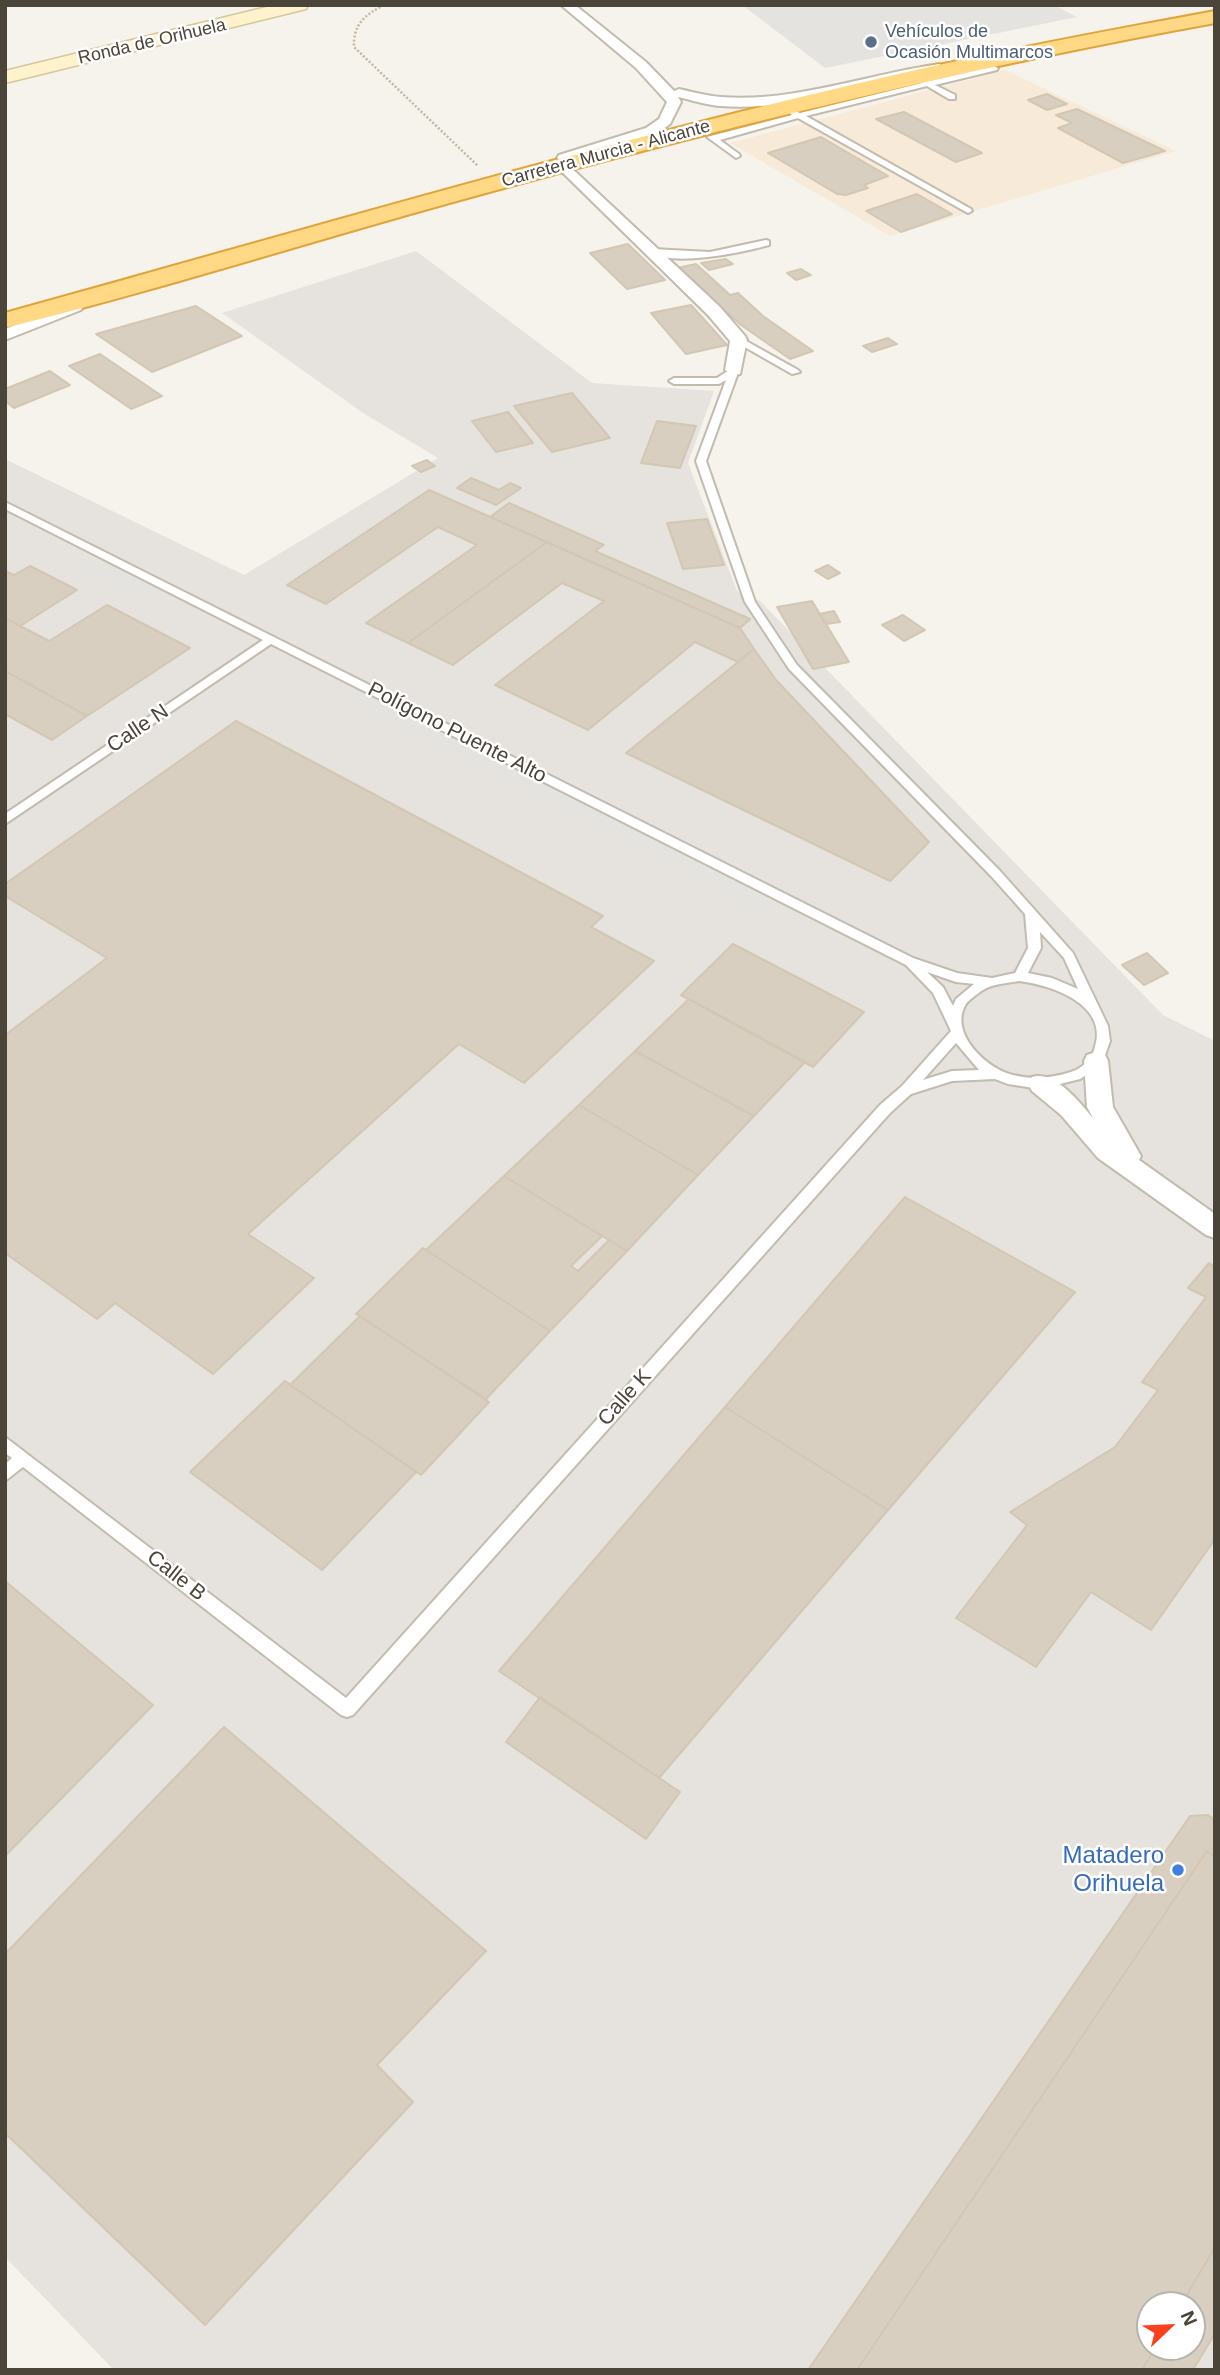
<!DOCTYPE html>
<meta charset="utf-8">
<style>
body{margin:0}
#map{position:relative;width:1220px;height:2375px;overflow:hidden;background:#f6f3ec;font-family:Arial,sans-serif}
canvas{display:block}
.frame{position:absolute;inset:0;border:7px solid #4b4439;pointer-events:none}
.north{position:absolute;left:1136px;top:2291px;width:70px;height:70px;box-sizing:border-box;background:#fff;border:2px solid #b7b4b0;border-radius:50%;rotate:67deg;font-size:19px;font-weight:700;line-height:28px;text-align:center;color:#4b4439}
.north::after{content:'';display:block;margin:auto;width:24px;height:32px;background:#fc3f1d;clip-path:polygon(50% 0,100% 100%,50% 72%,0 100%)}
</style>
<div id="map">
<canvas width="1220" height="2375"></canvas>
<div class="frame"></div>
<div class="north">N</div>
</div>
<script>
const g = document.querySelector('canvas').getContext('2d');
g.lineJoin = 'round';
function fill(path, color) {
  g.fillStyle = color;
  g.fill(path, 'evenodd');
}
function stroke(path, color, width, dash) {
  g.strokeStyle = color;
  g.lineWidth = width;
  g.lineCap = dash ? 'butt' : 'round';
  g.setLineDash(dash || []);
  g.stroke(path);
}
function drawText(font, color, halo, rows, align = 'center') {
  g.font = font + ' Arial,sans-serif';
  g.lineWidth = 5;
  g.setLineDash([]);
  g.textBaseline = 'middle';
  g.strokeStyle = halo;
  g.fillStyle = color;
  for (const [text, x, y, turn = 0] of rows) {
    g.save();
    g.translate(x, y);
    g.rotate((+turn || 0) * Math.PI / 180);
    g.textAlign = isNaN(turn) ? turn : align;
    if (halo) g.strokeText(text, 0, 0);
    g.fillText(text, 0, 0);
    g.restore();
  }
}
fill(new Path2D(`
 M1005,70L1176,151L890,236L730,143Z`), '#f7ead8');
fill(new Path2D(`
 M416,251L592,383L714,391L688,463L737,591L760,601L1163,1015L1215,1041V2370H114L5,2257V459L244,575L438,458L363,413L222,313ZM1150,2305H1192V2347H1150Z`), '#e6e2dd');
fill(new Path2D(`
 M742,5H1054L1077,17L825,68Z
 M92,558L160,592L147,601L78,566Z
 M359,691L768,898L757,911L345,701Z`), '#e5e3e0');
const building = new Path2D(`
 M1047,94L1067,104L1047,110L1028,100Z
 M1077,109L1165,151L1123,163L1058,128L1072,123L1056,115Z
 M904,112L982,153L956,162L876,119Z
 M821,137L888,176L864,185L868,188L846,195L837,194L768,153Z
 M917,194L952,214L901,232L866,211Z
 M628,244L665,280L627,289L590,253Z
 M726,259L733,264L709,270L701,263Z
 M696,264L730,295L738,293L763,316L813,351L790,359L741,325L677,268Z
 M801,269L811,275L796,280L787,273Z
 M691,305L727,345L686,354L651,313Z
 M196,306L242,336L152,372L96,334Z
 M888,338L897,344L872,352L863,346Z
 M100,354L162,396L131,409L69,366Z
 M50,371L70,385L14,408L5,401V389Z
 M572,393L610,438L552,452L514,406Z
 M508,412L533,443L496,452L472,421Z
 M657,421L696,426L680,468L641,463Z
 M427,460L435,466L421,472L412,466Z
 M471,478L499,490L510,483L521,488L496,505L457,488Z
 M429,490L547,542L408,643L366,623L477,545L438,527L326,604L287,585Z
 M509,503L604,545L595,551L750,619L740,628L490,517Z
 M707,519L724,565L683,569L667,523Z
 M547,542L740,628L754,649L738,662L695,642L588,730L495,685L604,601L562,583L453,665L408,643Z
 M828,565L840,573L828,579L815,571Z
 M30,566L77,590L20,626L5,618V571L14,575Z
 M812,601L826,624L849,662L813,669L777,607Z
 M107,605L190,648L87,716L5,671V618L49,641Z
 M834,611L840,622L826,624L819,614Z
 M903,615L925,630L904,641L882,625Z
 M754,649L776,680L929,842L890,881L626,753Z
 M5,671L87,716L52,740L5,714Z
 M236,721L603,916L591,927L654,961L524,1083L459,1044L248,1234L314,1278L213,1374L115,1303L97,1319L5,1253V1035L107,958L5,896V884Z
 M733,944L864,1012L813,1067L681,995Z
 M1147,953L1168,973L1144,985L1122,965Z
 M689,999L805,1062L754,1116L635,1051Z
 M635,1051L754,1116L698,1175L579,1105Z
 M579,1105L698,1175L627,1251L504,1176Z
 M504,1176L602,1236L571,1266L578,1271L609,1240L627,1251L550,1331L426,1250Z
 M905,1197L1075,1292L888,1510L725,1407Z
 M423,1248L550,1331L486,1399L356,1314Z
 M1209,1263L1215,1267V1543L1213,1542L1151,1630L1091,1592L1036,1667L956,1618L1027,1525L1010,1512L1115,1447L1158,1390L1142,1382L1206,1297L1188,1288Z
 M360,1316L489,1402L421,1475L290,1385Z
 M285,1381L416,1472L322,1570L190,1472Z
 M725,1407L888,1510L659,1778L499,1671Z
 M5,1581L153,1705L5,1856Z
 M540,1697L680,1792L646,1839L506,1742Z
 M224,1727L486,1951L377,2065L413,2102L205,2325L5,2133V1954Z
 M1208,1815L1215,1820V1857L1207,1851L857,2370H808L1190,1816Z
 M1207,1851L1215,1857V2247L1181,2305H1150V2347H1156L1142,2370H857Z
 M1215,2247V2333L1193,2370H1142L1156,2347H1192V2305H1181Z`);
fill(building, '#d8cfc1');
stroke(building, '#d3c7b4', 2);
const service = new Path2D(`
 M994,66L998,68L997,70L935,85L955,95V99H949L927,86L806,116L971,209L972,211L968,213L798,118L720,140L739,154L740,156L736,158L707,137L792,115L790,113L794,111L800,113L922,83L925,80L929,81Z
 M766,240L769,241V245C740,253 674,267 648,252L652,249L710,252Z
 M739,337L798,370L800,372L792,374L736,342V338Z
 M734,367L739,370L706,461L755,602L797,665L1000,871L1073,953L1108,1026L1110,1041L1104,1058L1094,1070L1080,1079L1040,1089L1008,1084L995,1079L952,1081L911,1094L890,1113L353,1715L347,1717L341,1715L23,1467L5,1481V1464L12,1458L5,1453V1437L346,1698L880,1105L902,1086L951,1031L933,993L906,965L271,644L5,824V814L263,640L5,509V502L913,958L957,973L992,978L1015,973L1028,948L1025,914L992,877L789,669L745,602L696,461L726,380L719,384H674L669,381L674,378H717ZM1040,932L1064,958L1078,989L1052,978L1028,973L1041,948ZM927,972L956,982L974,984L956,999L953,1006L943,987ZM1019,981C1052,985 1111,1005 1094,1050C1091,1060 1081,1069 1071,1072C1052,1078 1033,1080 1013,1075C987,1069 948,1033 966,1004C969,1000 978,993 983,990C992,984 1008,983 1019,981ZM956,1043L979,1070L952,1071L923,1080Z`);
const minor = new Path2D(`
 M561,5H575L646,62L674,91L679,89C693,92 707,96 721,97C791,103 870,74 939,64L946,68L939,72C870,83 790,112 720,106C706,105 692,100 678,97L681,102L670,124L656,134L565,162L720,307L745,336L747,340L740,374L734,375L725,370L730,341L708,315L556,166L562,162L557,158L559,155L646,128L659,119L667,102L636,68Z
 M75,302L81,304L83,307L81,310L5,340V329Z
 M1096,1052L1105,1055L1108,1061L1113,1107L1141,1156L1139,1160L1215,1214V1238L1206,1235L1098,1158L1061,1115L1032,1091L1028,1084L1032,1077C1055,1070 1079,1102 1093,1118L1087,1107L1084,1061L1087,1055Z`);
const secondary = new Path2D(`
 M275,5H308L306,9L5,83V71Z`);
const trunk = new Path2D(`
 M1215,11V23C961,69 712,130 464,199C311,241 159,290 5,328V313C305,230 604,141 907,72C1009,49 1112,30 1215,11Z`);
stroke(service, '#c2bbae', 4);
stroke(minor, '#c2bbae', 4);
stroke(secondary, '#d6c79b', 3);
stroke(trunk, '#e0a43c', 4);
stroke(new Path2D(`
 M384,5C365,15 353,24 354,47L478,166`), '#c4b79f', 2.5, [2, 2]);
fill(service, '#fff');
fill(minor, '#fff');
fill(secondary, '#fff3cd');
fill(trunk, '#ffd985');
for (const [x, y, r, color] of [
 [871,42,7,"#5c6f8a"],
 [1178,1870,7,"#3f7fe0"]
]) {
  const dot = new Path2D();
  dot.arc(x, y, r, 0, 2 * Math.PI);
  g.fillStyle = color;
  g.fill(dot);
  stroke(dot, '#fff', 2.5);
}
drawText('18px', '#4e5e75', '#fff', [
 ["Vehículos de",885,32],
 ["Ocasión Multimarcos",885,53]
], 'left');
drawText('18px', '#4b4439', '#fff', [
 ["Ronda de Orihuela",152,42,-13],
 ["Carretera Murcia - Alicante",606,154,-15]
]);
drawText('21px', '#4b4439', '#fff', [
 ["Calle N",138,729,-34],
 ["Polígono Puente Alto",457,733,27],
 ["Calle K",625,1398,-48],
 ["Calle B",176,1576,38]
]);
drawText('24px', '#366cbe', '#fff', [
 ["Matadero",1164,1856],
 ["Orihuela",1164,1884]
], 'right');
</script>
